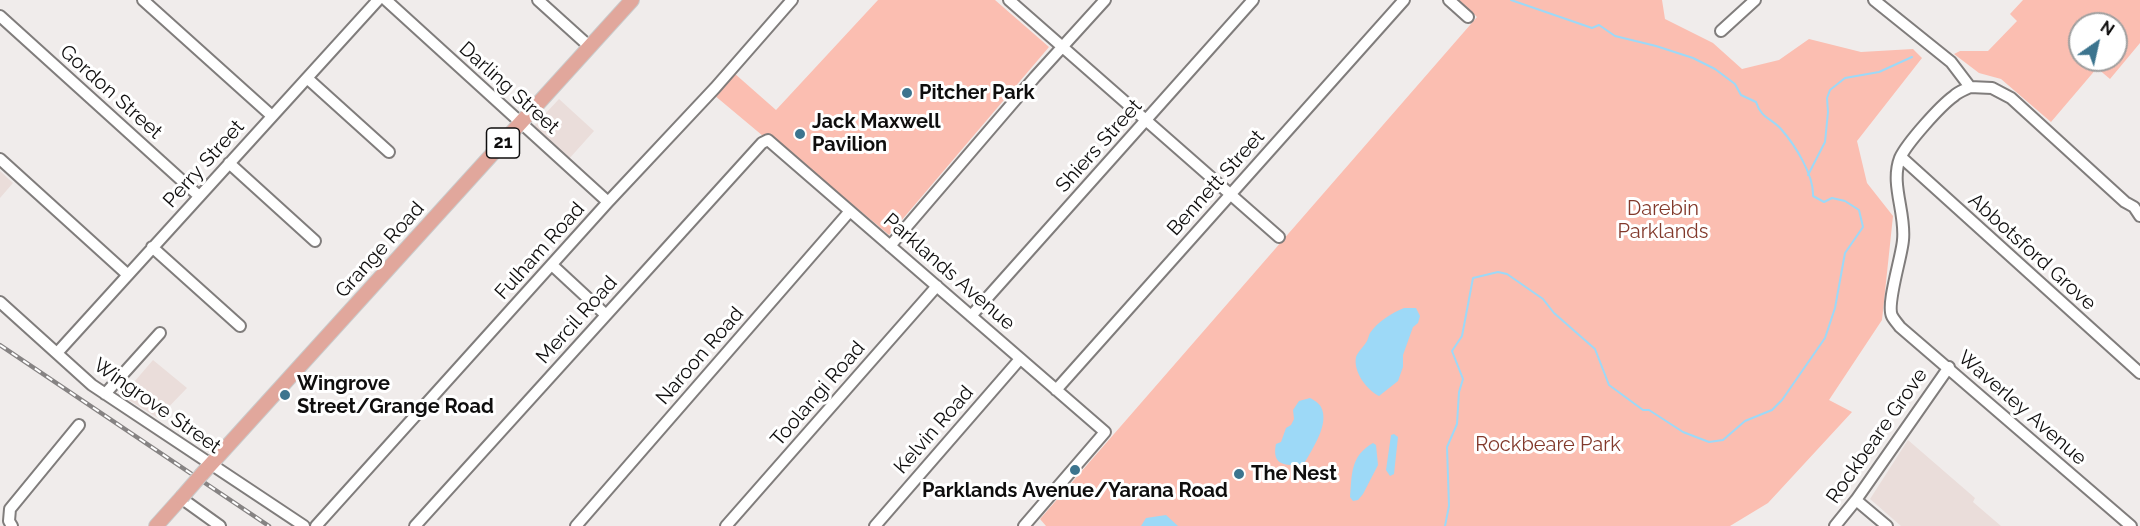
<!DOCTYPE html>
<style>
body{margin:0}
#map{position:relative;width:2140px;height:526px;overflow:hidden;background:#f0eceb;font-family:Raleway,sans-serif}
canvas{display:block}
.north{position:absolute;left:2068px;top:12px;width:60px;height:60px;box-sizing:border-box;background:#fff;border:2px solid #9f9f9f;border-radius:50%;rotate:34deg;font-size:16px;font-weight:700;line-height:24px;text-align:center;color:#0f0e0e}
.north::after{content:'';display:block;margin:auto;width:21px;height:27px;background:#3c748e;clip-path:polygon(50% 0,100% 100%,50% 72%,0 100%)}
</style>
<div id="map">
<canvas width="2140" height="526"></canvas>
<div class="north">N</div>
</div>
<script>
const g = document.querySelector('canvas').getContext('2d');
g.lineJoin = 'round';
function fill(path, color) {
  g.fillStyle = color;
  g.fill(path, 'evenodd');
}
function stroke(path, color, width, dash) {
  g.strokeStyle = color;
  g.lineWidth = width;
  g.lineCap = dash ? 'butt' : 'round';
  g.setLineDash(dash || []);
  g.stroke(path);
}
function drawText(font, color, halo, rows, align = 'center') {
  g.font = font + ' Raleway,sans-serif';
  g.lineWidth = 6;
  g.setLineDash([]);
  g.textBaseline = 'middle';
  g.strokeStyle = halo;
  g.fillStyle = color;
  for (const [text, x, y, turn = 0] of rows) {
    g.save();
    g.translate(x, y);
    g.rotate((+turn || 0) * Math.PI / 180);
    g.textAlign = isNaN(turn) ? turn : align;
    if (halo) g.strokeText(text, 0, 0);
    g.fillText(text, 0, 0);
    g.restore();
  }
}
fill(new Path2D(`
 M559,99L594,131L568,160L532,128Z
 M0,171L13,183L0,198Z
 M153,360L187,388L158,418L122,396Z
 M1908,440L1975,498L1973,502L2001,526H1901L1870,499Z`), '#eaddda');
fill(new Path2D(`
 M878,0H995L1049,47L889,235L770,135L763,136L714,95L734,73L776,110Z
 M1459,0H1662L1665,19L1713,43L1742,69L1779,60L1809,39L1861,52L1913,49L1922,58L1857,141L1867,183L1893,216L1882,320L1829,400L1852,412L1768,503L1730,526H1046L1040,519L1477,17Z
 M2023,0H2140V43L2110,79L2097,68L2051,122L2001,79L1979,73L1954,54L1960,51H1988L2017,21L2010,14ZM2080,24H2116V60H2080Z`), '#fbbeb1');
fill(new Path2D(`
 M1404,308H1416L1420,316L1418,323L1413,327L1403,355V367L1398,381L1379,396C1367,390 1353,372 1356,357C1358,352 1364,346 1367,341C1368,339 1369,335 1370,333C1378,321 1392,313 1404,308Z
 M1310,398C1314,400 1319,403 1321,407C1330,424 1312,449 1304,464C1288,466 1271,467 1276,444L1281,442L1286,428L1291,425L1294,419L1293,410L1299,401Z
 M1394,434L1398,437L1394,474L1390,476L1386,470L1391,435Z
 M1373,443L1376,445L1378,465L1363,494L1358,500L1353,501L1350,497C1352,475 1350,456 1373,443Z
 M1166,515L1178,526H1141L1146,518Z`), '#9dd9f7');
stroke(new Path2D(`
 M1808,175L1825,142L1828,112L1827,98L1830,90L1845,78L1879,72L1912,57
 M1445,526L1449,506L1447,447L1457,424L1459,392L1463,379L1452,351L1462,336L1473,278L1498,272L1507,274L1543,299L1554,313L1595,349L1609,385L1643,410H1649L1683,432L1709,442L1723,440L1745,421L1772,410L1782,400L1825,338L1835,308L1845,253L1863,227L1859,210L1845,201L1832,198L1824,202L1813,196C1814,175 1795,145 1781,129C1771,118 1761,118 1756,102L1741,95L1735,84L1715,69L1693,58L1656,46L1615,36L1599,25L1592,28L1511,0`), '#9dd9f7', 2);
const minor = new Path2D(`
 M143,0L272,116
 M386,0L608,202
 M538,0L590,47
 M1009,0L1279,237
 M1449,0L1468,17
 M1874,0L1951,62L1970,87
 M0,16L199,196
 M1721,31L1755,0
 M307,78L389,152
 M1970,87C1964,90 1958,92 1954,96C1940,106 1907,143 1900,158C1890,184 1906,213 1903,240C1902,256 1886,304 1892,316C1894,320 1898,324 1900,327L2131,526
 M1970,87L1992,88L2011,98L2125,202L2134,207L2140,216
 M1901,157L2140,373
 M0,159L128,275
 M229,163L315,241
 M890,246L1035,77L1105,0
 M152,247L240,326
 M552,265L606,315
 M0,302L92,385L304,526
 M971,316L1253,0
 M57,353L378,0
 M1056,390L1404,0
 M105,394L160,333
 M181,498L220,526
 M1856,500L1887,526
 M12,526L9,521L10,509L79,425
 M316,526L608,202L715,88L792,0
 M415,526L762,143L768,140L1105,432L1024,526
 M576,526L850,211
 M726,526L937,286
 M875,526L1020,359
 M1835,526L1856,500L1949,367`);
const major = new Path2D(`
 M202,474L632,0
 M156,526L182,497`);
stroke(minor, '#807d7c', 14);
stroke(major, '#cacaca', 16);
stroke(minor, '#fff', 10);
stroke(major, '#e1a79c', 14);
const rail = new Path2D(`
 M0,345L269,526`);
stroke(rail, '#868383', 4.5);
stroke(rail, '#fff', 2, [7]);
const majorBridge = new Path2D(`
 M182,497L202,474`);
stroke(majorBridge, '#cacaca', 16, []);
stroke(majorBridge, '#e1a79c', 14);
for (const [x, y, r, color] of [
 [907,93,6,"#3c748e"],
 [800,134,6,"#3c748e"],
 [285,395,6,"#3c748e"],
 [1075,470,6,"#3c748e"],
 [1239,474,6,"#3c748e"]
]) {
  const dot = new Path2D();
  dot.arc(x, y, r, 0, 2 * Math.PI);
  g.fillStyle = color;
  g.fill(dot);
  stroke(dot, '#fff', 2);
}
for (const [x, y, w] of [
 [503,143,33]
]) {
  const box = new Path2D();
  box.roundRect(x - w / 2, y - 15, w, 30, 4.5);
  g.fillStyle = '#fff';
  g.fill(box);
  stroke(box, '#0f0e0e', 1.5);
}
drawText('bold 18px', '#0f0e0e', null, [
 ["21",503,143]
]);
drawText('20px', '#0f0e0e', '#fff', [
 ["Darling Street",509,88,42],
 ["Gordon Street",111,92,42],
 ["Shiers Street",1099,146,-48],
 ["Perry Street",204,164,-48],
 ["Bennett Street",1216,183,-48],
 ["Grange Road",380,250,-48],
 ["Fulham Road",540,251,-48],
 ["Abbotsford Grove",2032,252,42],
 ["Parklands Avenue",949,272,41],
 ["Mercil Road",577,320,-48],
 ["Naroon Road",700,356,-49],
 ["Toolangi Road",818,394,-49],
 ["Wingrove Street",157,406,35],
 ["Waverley Avenue",2022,408,41],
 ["Kelvin Road",934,430,-49],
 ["Rockbeare Grove",1877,436,-55]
]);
drawText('bold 20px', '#0f0e0e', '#fff', [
 ["Pitcher Park",919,93],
 ["Jack Maxwell",812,122],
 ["Pavilion",812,145],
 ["Wingrove",297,384],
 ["Street/Grange Road",297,407],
 ["The Nest",1251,474],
 ["Parklands Avenue/Yarana Road",1075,491,"center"]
], 'left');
drawText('20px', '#82392b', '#fff', [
 ["Darebin",1663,209],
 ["Parklands",1663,232],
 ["Rockbeare Park",1548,445]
]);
</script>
